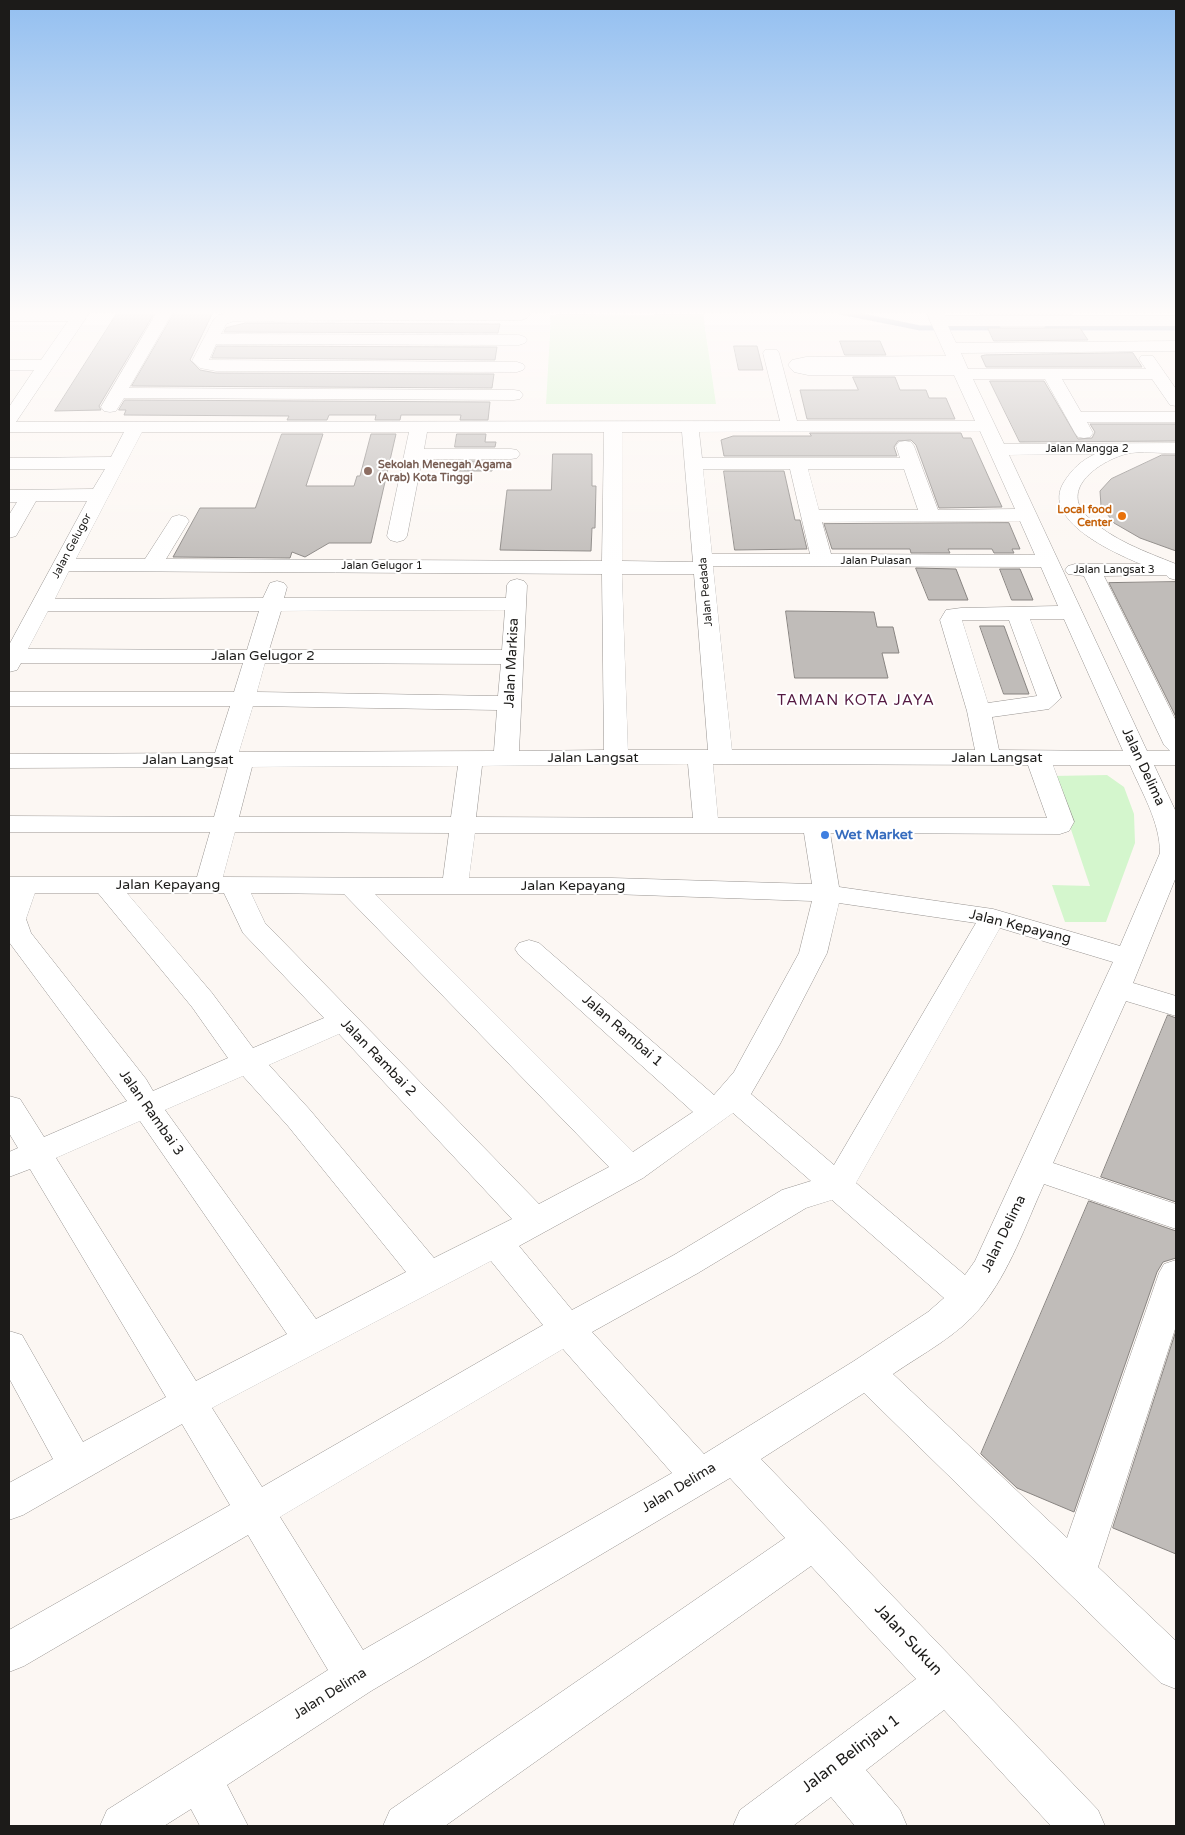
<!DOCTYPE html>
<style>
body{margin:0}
#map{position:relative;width:1185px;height:1835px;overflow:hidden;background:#fcf7f3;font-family:"Varela Round",sans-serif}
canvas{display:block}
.frame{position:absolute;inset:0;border:10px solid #1c1b19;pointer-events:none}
</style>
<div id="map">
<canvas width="1185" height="1835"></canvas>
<div class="frame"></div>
</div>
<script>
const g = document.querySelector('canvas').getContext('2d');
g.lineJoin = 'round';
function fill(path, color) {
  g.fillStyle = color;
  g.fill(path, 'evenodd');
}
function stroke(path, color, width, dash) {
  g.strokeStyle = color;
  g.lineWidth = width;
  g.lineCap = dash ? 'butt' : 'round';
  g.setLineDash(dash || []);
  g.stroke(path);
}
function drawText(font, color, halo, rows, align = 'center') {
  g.font = font + ' "Varela Round",sans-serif';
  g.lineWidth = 4;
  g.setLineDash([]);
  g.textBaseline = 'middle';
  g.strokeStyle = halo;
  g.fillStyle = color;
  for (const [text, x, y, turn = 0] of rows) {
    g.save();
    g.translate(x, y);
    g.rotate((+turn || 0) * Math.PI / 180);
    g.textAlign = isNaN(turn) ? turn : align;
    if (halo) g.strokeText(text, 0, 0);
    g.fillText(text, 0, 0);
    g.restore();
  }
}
fill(new Path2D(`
 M703,314L716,404H546L551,315Z
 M1107,775L1124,787L1134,814L1135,843L1106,922H1065L1052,885L1090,886L1053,776Z`), '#d4f6cd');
stroke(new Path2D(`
 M841,312L920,328H998
 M1047,328H1176`), '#8799b8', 5);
const building = new Path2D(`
 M118,312H155L99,406L101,410L55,411Z
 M175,312H213L190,360L200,370L216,373L494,374L492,388L132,386Z
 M980,312H1071L1072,314H981Z
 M246,323H269L500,324L498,333L224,332L226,328Z
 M988,328H1080L1088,340L994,341Z
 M840,341H880L886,355H845Z
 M217,346L497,347L495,360L212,358Z
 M734,346H757L763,370H739Z
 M1133,353L1142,367H986L981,356L985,355Z
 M853,377H895L900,390H926L929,398H946L955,419H807L800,390H858Z
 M990,381H1044L1078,439L1092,438L1095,432L1090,424H1176V441L1020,442Z
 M125,400L490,402L488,420H460L461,415H401L400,420H375L376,415H329L327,420H287L289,416L124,415L126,410H119Z
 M810,433H961L963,438H971L1002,507L939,508L916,445L911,440L898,441L894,447L897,456H724L721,440L733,436H811Z
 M282,434H323L306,486H354L357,476H360L371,434H396L371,543H329L305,557L292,552L290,558L173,557L200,508H255Z
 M457,434H486L485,442H496L495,447H455Z
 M553,454H592V486H596L595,528H592L591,551L500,550L507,490H551Z
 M1162,455H1176V551L1140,538L1114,523L1101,506L1100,491L1111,479Z
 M455,461H494L492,471H453Z
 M724,471H784L795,520H800L807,549L735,550Z
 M1009,523L1020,549H1012L1014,553H994L992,549H948L950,553H911L910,549H832L824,524Z
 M916,568L956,569L968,600H929Z
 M1000,569H1020L1033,600H1012Z
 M1176,582V717L1109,583Z
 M786,611L874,612L877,627H893L899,653H882L888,678H795Z
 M980,626H1004L1029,694H1004Z
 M1168,1015L1176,1018V1202L1101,1177Z
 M1089,1201L1176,1231V1258L1163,1262L1157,1272L1074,1512L1017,1488L981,1454Z
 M1176,1331V1554L1113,1528Z`);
fill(building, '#c0bcb9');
stroke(building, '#888481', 1);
const minor = new Path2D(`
 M9,312H90L16,422L780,421L763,353L765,350H777L779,353L797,421H975L954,375H808L794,372L788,365L792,360L806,357L946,356L926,312H942L944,316H1176V326H948L956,343L1176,341V351L961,353L968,369H1146L1139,359L1141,356H1153L1176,389V406L1170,405L1152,379H1062L1081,412H1176V422H1087L1093,433L1090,437L1084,438L1078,437L1075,433L1045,379H973L1004,444L1176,443V453C1161,454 1141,450 1126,454C1100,461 1058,489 1088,517C1112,540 1146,552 1176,564V580L1169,578L1166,575L1104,576L1176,721V765H1154L1176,812V877L1133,983L1176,996V1016L1126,1001L1053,1163L1176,1204V1229L1044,1184C1025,1226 1010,1271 981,1307C959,1335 922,1354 893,1374L1067,1538L1159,1273L1164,1264L1176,1260V1326L1098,1567L1176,1641V1689L1161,1683L864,1393L761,1459L1098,1810L1105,1826H1051L944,1710L866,1770L900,1810L907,1826H855L831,1797L793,1826H733L740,1810L916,1679L811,1566L445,1826H383L390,1810L785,1538L730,1478L371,1691L227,1785L248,1826H200L191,1809L164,1826H100L107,1810L328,1670L248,1535L24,1666L9,1672V1630L230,1505L182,1424L23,1515L9,1520V1483L53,1459L9,1378V1331L22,1335L83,1442L166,1397L30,1169L9,1177V1152L18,1148L9,1133V1096L20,1099L44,1137L127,1101L9,942V877H197L210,832H9V816L214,817L228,767L9,768V754L215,753L230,706H9V692H234L243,663H21L17,670L9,672V645L87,501H36L16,536L9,538V515L17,502H9V490L93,489L105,469H9V458L111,457L124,432H9V407L34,370H9V360H41L68,321H9ZM980,431L1015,509L938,510L914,446L911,442L905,441L899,442L896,446L900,458H702L699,432ZM142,432H409L387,536L390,540L397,542L404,540L407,536L422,459H511L517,458L520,454L517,450L511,449H424L427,432H604L602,561L166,559L189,521L186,517L179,515L172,517L145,559H76ZM622,432H682L693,562L622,561ZM1095,454C1081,461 1073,468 1064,482C1040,520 1114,553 1141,564H1075L1068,566L1065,570L1068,574L1084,576L1164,745L1170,751H1147L1009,455ZM703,469H790L810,554H712ZM808,469H904L918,510H819ZM1020,521L1035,555L831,554L822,522ZM713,566L1041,567L1058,606L961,608L946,610L940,620L967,711L975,750H732ZM69,571L602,574L604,750L519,751L527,585L524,581L517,579L510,581L507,585L506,598H284L287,587L284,583L277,581L270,583L263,598L55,599ZM622,574H694L708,750H628ZM505,610L502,650H269L281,611ZM48,611H259L247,650L28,649ZM1030,619H1064L1123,751L999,750L992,717L1049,709L1061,698ZM962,620H1009L1037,696L988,703ZM265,663L501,664L498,696L257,692ZM253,706L497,710L494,751L239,752ZM688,764L693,818L476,817L482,766ZM713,764L1028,765L1047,818H718ZM1053,765H1130C1142,793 1160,822 1160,853L1120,946L993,909L839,887L830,833L1060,834L1069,831L1074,822ZM458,766L451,817H239L252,767ZM235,832L449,833L443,878L223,877ZM475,833H804L812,884L612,878H469ZM35,893H98L192,1007L228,1058L153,1091L146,1079L31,933L26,919ZM127,893H224L243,933L324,1018L253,1048L212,993ZM251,893L344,894L609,1167L539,1204L265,923ZM375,894H612L812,901L799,953L734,1072L714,1095L539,943L529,940L519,943L515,949L519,955L693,1112L633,1152ZM839,903L976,923L834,1165L751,1094L780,1044L827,953ZM1000,928L1113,962L975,1261L965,1275L856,1183ZM339,1034L512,1219L434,1258L310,1110L269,1065ZM243,1076L288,1126L406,1272L316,1319L165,1110ZM733,1113L811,1181L782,1190L674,1255L572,1310L519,1246L643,1178ZM140,1121L287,1334L196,1381L56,1158ZM832,1200L944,1298L928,1312L854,1361L704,1454L592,1332L698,1273L806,1208ZM491,1261L543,1325L262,1487L212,1408ZM563,1349L672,1473L363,1650L280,1517Z
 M157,312H173L129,388L514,390L520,391L523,395L520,399L514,400L124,398L116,411L110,412L104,411L101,407Z
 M231,312H528L530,315L527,318L522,320L234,321L226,324L221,334L519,335L525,337L527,340L525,343L519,345L216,344L209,360L517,362L523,364L525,367L523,370L517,372L216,371L200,368L192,361L214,319L219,315Z`);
stroke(minor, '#989491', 1);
fill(minor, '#fff');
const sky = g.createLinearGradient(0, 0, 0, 569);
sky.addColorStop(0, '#93bff0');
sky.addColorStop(0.55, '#fefbfa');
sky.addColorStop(1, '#fefbfa00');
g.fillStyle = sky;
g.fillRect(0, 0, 1185, 569);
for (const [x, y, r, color] of [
 [368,471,5,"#8d6e63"],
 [1122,516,5,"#e8710a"],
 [825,835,5,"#3f7fe0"]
]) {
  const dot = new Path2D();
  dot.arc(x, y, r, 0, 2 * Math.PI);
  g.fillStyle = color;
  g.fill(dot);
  stroke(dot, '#fff', 2);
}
drawText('11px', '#1c1b19', '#fff', [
 ["Jalan Mangga 2",1087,449],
 ["Jalan Gelugor",72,546,-62],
 ["Jalan Pulasan",876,561],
 ["Jalan Gelugor 1",382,566],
 ["Jalan Langsat 3",1114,570],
 ["Jalan Pedada",706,592,-95]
]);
drawText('bold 11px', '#785e54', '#fff', [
 ["Sekolah Menegah Agama",378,465],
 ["(Arab) Kota Tinggi",378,478]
], 'left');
drawText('bold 11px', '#c56008', '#fff', [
 ["Local food",1112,510],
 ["Center",1112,523]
], 'right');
drawText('14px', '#1c1b19', '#fff', [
 ["Jalan Gelugor 2",263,656],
 ["Jalan Markisa",512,663,-87],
 ["Jalan Langsat",593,758],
 ["Jalan Langsat",997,758],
 ["Jalan Langsat",188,760],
 ["Jalan Delima",1143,767,65],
 ["Jalan Kepayang",168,885],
 ["Jalan Kepayang",573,886],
 ["Jalan Kepayang",1020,927,14],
 ["Jalan Rambai 1",622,1031,41],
 ["Jalan Rambai 2",378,1058,46],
 ["Jalan Rambai 3",151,1113,55],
 ["Jalan Delima",1004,1234,-64],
 ["Jalan Delima",679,1488,-31],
 ["Jalan Delima",330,1694,-32]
]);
drawText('bold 14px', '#366cbe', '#fff', [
 ["Wet Market",835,835]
], 'left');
g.letterSpacing = '1px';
drawText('15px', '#541941', '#fff', [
 ["TAMAN KOTA JAYA",856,701]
]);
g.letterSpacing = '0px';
drawText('16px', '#1c1b19', '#fff', [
 ["Jalan Sukun",908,1640,47],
 ["Jalan Belinjau 1",851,1754,-37]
]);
</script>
